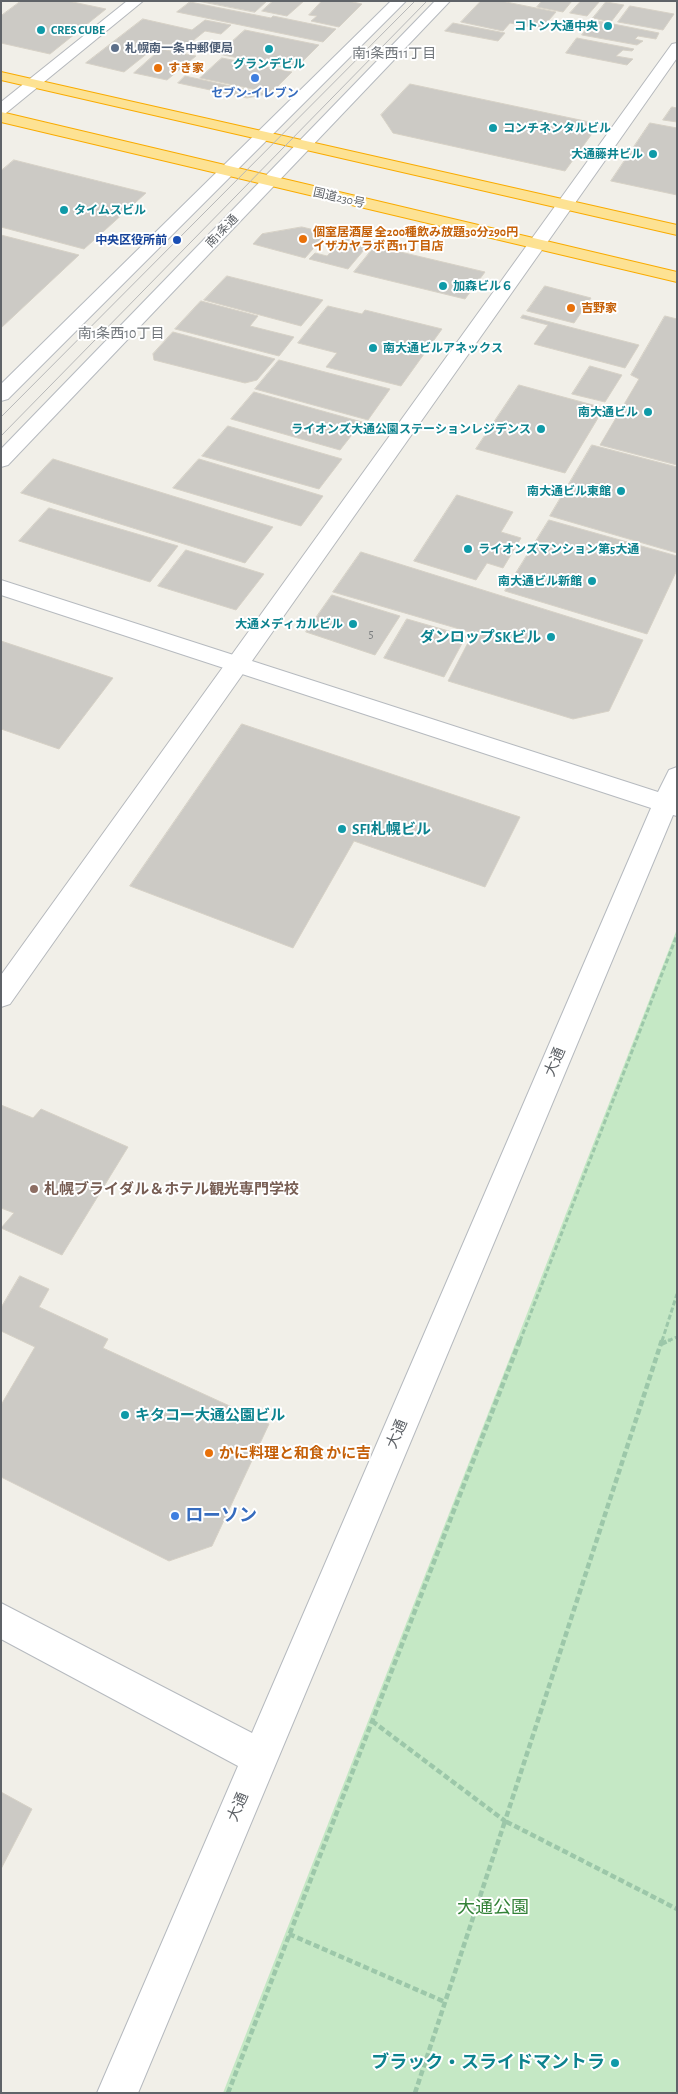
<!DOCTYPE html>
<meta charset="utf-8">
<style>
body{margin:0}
#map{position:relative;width:678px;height:2094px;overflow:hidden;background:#f1efe8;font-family:"Alegreya Sans",sans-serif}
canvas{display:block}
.frame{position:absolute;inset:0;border:2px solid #5f6368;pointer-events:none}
</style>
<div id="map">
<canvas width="678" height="2094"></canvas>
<div class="frame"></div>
</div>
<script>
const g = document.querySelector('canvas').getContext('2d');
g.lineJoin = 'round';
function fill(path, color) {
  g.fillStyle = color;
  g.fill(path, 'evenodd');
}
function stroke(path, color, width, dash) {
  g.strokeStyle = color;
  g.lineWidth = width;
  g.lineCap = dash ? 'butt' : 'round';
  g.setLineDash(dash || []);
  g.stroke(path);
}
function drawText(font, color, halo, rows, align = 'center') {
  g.font = font + ' "Alegreya Sans","Noto Sans JP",sans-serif';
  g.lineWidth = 4;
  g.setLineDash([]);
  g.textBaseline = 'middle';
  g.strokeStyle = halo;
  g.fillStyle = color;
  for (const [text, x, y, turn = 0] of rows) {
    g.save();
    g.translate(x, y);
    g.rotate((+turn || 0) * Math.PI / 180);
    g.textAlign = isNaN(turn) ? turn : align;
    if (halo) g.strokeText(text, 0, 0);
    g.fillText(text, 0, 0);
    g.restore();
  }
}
fill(new Path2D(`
 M677,929V2093H223Z`), '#c5e8c5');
const building = new Path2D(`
 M21,1H68L106,9L50,54L1,43V16Z
 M198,1H267L255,12Z
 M273,1H304L287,16L262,11Z
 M322,1H348L362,4L339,27L311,21L317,16L309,15Z
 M481,1H501L556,12L541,29L510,23L503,31L461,22Z
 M542,1H572L563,12L537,7Z
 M581,1H600L587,16L570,13Z
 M190,2L271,18L273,16L336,29L323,42L177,12Z
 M606,2L624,5L611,22L593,18Z
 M630,6L674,14L663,30L618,22Z
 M143,19L192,30L205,20L231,25L221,34L205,31L183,49L159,44L124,72L86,63Z
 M593,20L659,33L656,39L638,36L635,39L643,41L637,45L582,35Z
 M453,23L505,33L498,41L445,31Z
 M245,30L319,45L295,69L218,54Z
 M577,38L634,49L632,51L623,50L616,56L633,59L627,65L566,53Z
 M161,49L196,56L167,80L134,73Z
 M222,58L292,72L271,93L200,78Z
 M185,76L267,94L247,98L178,83Z
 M410,84L599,124L565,171L393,133L381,115Z
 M672,107L677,108V122L663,120Z
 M650,123L677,128V195L611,181Z
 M14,160L146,193L84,249L1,227V171Z
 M302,227L327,233L305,258L253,244L262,234Z
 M1,235L79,255L1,328Z
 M342,238L369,244L348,269L309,259L315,253L327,256Z
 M375,246L485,272L465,299L354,272Z
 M227,276L323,300L301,326L204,300Z
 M545,286L591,298L574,323L527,311Z
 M201,301L258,316L250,326L294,337L279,356L175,329Z
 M328,306L362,314L365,310L442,329L401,386L326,367L337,353L298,343Z
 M523,315L639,345L625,368L534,344L548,325L521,318Z
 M665,316L677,319V465L600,445L639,379L631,375Z
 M173,332L275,359L257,380L245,383L154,360L153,354Z
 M279,360L390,389L368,420L255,389Z
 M590,366L622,375L605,402L572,394Z
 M519,385L604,408L565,473L476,449Z
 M254,392L362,422L340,450L231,419Z
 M228,426L342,459L319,489L202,456Z
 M592,445L677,467V553L550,516Z
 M53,459L273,527L245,563L21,493Z
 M199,459L323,496L301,526L173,488Z
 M457,495L513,512L501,532L521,538L503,568L487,563L476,580L414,561Z
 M49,508L178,546L150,582L19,541Z
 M549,520L677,556V570L647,634L505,591Z
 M186,550L264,574L236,610L158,586Z
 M361,552L643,640L609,711L573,719L448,681L473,633L333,592Z
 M332,595L400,616L375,655L306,632Z
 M407,619L466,636L444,677L384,658Z
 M1,641L113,678L59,749L1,729Z
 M242,724L520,817L485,887L354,841L293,948L130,886Z
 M1,1105L33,1118L41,1109L128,1147L62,1255L1,1228L14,1213L1,1208Z
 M20,1276L49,1289L39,1307L108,1339L103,1348L269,1424L212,1546L169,1561L1,1477V1405L35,1347L1,1331V1308Z
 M1,1792L32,1809L1,1869Z`);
fill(building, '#cccac5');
stroke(building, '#d6d1c6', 1);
const street = new Path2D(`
 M127,1H143L6,113L1,115V102Z
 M677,43V58L599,169L10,1004L1,1007V975L672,44Z`);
const secondary = new Path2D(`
 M391,1H406L8,399L1,401V384Z
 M435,1H450L8,465L1,467V449Z
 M1,580L658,792L669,770L677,767V816L673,815L138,2093H97L238,1766L1,1639V1603L252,1733L651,808L1,595Z`);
const highway = new Path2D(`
 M1,72L677,225V235L1,80Z
 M1,112L677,272V282L1,122Z`);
stroke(street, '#b5b8bc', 2);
stroke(secondary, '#b6babf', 2);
stroke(highway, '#f9ab00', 2);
stroke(new Path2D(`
 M520,1341L677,935
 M662,1341L677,1294
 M668,1341L677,1337`), '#9cc7a9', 3, [5, 2.5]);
stroke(new Path2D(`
 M661,1344L670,1340
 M372,1721L505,1821L662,1340
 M289,1934L445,2002
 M228,2093L520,1340
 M415,2093L505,1821L677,1909`), '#9cc7a9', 4.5, [6, 3]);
fill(street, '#fff');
fill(secondary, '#fff');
fill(highway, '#fde293');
stroke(new Path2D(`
 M1,417L415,1
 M1,436L427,1`), '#b6b7b8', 1);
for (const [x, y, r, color] of [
 [608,26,5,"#0f9aa8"],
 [41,30,5,"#0f9aa8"],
 [115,48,5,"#5c6f8a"],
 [269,49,5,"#0f9aa8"],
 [158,68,5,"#e8710a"],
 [255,78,5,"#3f7fe0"],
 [493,128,5,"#0f9aa8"],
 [653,154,5,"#0f9aa8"],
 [64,210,5,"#0f9aa8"],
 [303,239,5,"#e8710a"],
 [177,240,5,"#1a4fb4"],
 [443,286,5,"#0f9aa8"],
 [571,308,5,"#e8710a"],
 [373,348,5,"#0f9aa8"],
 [648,412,5,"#0f9aa8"],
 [541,429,5,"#0f9aa8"],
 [621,491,5,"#0f9aa8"],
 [468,549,5,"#0f9aa8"],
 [592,581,5,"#0f9aa8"],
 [353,624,5,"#0f9aa8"],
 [551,637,5,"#0f9aa8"],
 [342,829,5,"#0f9aa8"],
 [34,1189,5,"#8d6e63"],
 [125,1415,5,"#0f9aa8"],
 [209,1453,5,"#e8710a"],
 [175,1516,5,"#3f7fe0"],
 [615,2063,5,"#0f9aa8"]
]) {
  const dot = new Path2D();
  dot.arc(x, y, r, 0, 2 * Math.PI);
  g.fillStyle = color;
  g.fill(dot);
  stroke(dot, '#fff', 2);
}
drawText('bold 12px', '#0d838f', '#fff', [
 ["コトン大通中央",598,26],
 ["CRES CUBE",51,30,"left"],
 ["グランデビル",269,64,"center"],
 ["コンチネンタルビル",503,128,"left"],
 ["大通藤井ビル",643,154],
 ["タイムスビル",74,210,"left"],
 ["加森ビル６",453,286,"left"],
 ["南大通ビルアネックス",383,348,"left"],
 ["南大通ビル",638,412],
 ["ライオンズ大通公園ステーションレジデンス",531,429],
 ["南大通ビル東館",611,491],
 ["ライオンズマンション第5大通",478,549,"left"],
 ["南大通ビル新館",582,581],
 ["大通メディカルビル",343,624]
], 'right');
drawText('bold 12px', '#4e5e75', '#fff', [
 ["札幌南一条中郵便局",125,48]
], 'left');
drawText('bold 12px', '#c56008', '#fff', [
 ["すき家",168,68],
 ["個室居酒屋 全200種飲み放題30分290円",313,232],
 ["イザカヤラボ 西11丁目店",313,246],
 ["吉野家",581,308]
], 'left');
drawText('bold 12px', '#366cbe', '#fff', [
 ["セブン-イレブン",255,93]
]);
drawText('12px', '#5f6368', '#fff', [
 ["国道230号",339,198,13],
 ["南1条通",222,231,-46]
]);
drawText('bold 12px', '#164399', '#fff', [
 ["中央区役所前",167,240]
], 'right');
drawText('12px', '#7a7d7f', null, [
 ["5",371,634]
]);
drawText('14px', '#70757a', '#fff', [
 ["南1条西11丁目",394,54],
 ["南1条西10丁目",121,334]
]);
drawText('bold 15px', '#0d838f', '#fff', [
 ["ダンロップSKビル",541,637,"right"],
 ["SFI札幌ビル",352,829],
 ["キタコー大通公園ビル",135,1415]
], 'left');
drawText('15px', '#5f6368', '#fff', [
 ["大通",555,1062,-67],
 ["大通",397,1434,-67],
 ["大通",238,1807,-67]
]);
drawText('bold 15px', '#785e54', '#fff', [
 ["札幌ブライダル＆ホテル観光専門学校",44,1189]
], 'left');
drawText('bold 15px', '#c56008', '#fff', [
 ["かに料理と和食 かに吉",219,1453]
], 'left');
drawText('bold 18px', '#366cbe', '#fff', [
 ["ローソン",185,1516]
], 'left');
drawText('18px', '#348238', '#fff', [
 ["大通公園",493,1908]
]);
drawText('bold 18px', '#0d838f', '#fff', [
 ["ブラック・スライドマントラ",605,2063]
], 'right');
</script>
